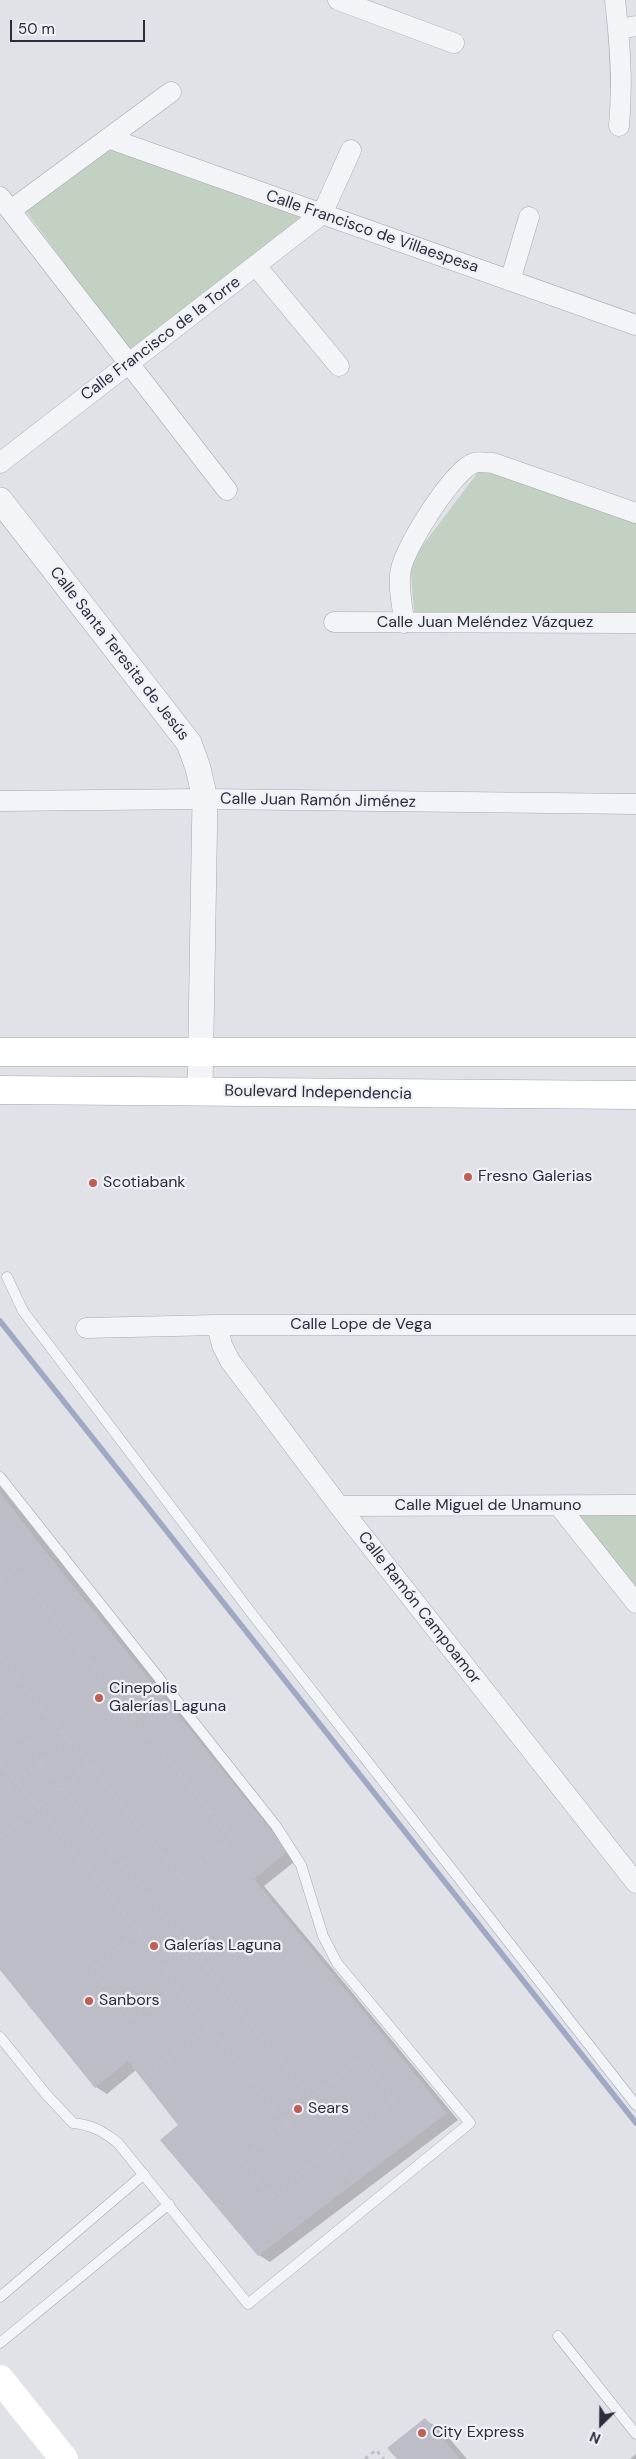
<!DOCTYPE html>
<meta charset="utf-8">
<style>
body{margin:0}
#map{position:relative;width:636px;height:2459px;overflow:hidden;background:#e1e2e8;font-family:"DM Sans",sans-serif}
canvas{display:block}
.north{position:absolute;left:576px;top:2399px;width:50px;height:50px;-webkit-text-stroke:4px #f0f1f6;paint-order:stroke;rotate:203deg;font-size:14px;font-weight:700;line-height:20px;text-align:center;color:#2b2d3e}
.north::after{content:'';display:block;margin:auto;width:18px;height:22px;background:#2b2d3e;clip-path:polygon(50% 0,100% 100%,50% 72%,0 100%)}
.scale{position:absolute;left:10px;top:20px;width:135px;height:22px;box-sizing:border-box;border:2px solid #2b2d3e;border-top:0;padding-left:6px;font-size:15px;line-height:18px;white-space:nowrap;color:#2b2d3e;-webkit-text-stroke:4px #f0f1f6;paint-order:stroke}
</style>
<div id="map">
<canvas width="636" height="2459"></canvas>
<div class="north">N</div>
<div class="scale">50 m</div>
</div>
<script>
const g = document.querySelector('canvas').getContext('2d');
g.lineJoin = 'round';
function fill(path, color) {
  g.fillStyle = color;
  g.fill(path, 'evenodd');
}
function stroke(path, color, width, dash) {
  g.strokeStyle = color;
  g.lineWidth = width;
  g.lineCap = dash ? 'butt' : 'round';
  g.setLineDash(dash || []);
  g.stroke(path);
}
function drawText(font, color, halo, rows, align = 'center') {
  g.font = font + ' "DM Sans",sans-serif';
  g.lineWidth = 4.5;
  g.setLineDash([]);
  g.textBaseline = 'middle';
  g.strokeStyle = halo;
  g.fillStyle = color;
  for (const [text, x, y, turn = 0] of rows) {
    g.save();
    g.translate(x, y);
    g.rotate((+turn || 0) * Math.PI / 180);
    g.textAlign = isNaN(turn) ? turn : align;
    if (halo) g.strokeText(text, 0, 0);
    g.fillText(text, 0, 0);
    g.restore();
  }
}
fill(new Path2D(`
 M111,145L303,217L129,350L26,211Z
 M493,468L636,518V616L414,612L410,562L479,471Z
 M636,1514V1586L578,1515Z`), '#c3d1c3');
fill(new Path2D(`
 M0,1486L299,1858L264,1886L458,2120L270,2262L259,2255L180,2126L136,2070L107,2094L96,2087L0,1968Z
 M425,2420L441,2429L467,2459H398Z
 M636,2454V2459H630Z`), '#0003');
stroke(new Path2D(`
 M0,1321L636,2123`), '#a0a9c4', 5.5);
fill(new Path2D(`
 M0,1492L41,1546L288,1851L254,1879L447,2113L258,2256L160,2140L178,2125L128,2061L95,2088L0,1970Z
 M425,2418L460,2459H397L387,2448Z`), '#bcbdc7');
const service = new Path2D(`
 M7,1277L23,1311L249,1610L636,2105
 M0,1477L276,1826L301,1865L323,1936L337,1963L470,2123L248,2304L118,2143C103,2131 92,2125 73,2123L45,2093L0,2037
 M0,2297L144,2174
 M558,2336L636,2434
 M0,2343L169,2204`);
const minor = new Path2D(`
 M338,0L454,43
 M615,0C620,43 623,83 619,126
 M618,29L636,26
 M108,138L636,325
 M0,197L227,490
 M11,210L171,92
 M256,266L339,366
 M510,281L529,217
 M0,463L322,214L351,150
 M334,622L636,623
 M404,623C403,606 397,585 401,569C405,547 453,470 474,463C479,461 488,463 493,463L636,513
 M0,801L205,799L636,804
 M217,1325L222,1345L230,1361L339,1506L636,1883
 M86,1328L217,1325H636
 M339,1506L636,1505
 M559,1506L636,1603`);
const tertiary = new Path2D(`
 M0,500L189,743L198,768L205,799L200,1091`);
const primary = new Path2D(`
 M0,1052H636
 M0,1090L636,1095`);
stroke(service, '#a7a8b2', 11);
stroke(minor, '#a7a8b2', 21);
stroke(tertiary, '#a7a8b2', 26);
stroke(primary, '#a2a4b2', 29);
stroke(new Path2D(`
 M0,1580L14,1569L231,1838L181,1878L90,1765L61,1788L311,2098L362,2058L395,2099L272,2197L242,2160L287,2124L175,1986L132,2020L91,1970L139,1932L38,1807L0,1838
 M0,1656L69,1741L42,1763L0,1711
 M69,1741L90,1765
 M0,1762L16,1782L0,1795
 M42,1763L61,1788L38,1807L16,1782Z
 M139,1932L175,1986
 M142,2079L208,2026
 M287,2124L311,2098
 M331,2150L354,2183
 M365,2459L376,2450L384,2459`), '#bfc0c7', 3, [4, 4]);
stroke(service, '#f3f4f7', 10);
stroke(minor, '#f3f4f7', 20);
stroke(tertiary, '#f3f4f7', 25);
stroke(new Path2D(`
 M0,2379L64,2459`), '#fff', 28);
stroke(primary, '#fff', 28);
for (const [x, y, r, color] of [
 [468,1177,5,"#bf5e54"],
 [93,1183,5,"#bf5e54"],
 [99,1698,5,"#bf5e54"],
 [154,1946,5,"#bf5e54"],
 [89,2001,5,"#bf5e54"],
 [298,2109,5,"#bf5e54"],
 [422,2433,5,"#bf5e54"]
]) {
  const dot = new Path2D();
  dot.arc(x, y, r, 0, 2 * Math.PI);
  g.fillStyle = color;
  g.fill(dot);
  stroke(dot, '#f0f1f6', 2);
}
drawText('16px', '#2b2d3e', '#f0f1f6', [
 ["Calle Francisco de Villaespesa",372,232,19],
 ["Calle Francisco de la Torre",161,339,-37],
 ["Calle Juan Meléndez Vázquez",485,623],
 ["Calle Santa Teresita de Jesús",119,654,52],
 ["Calle Juan Ramón Jiménez",318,801,1],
 ["Boulevard Independencia",318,1093,1],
 ["Calle Lope de Vega",361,1325],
 ["Calle Miguel de Unamuno",488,1506],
 ["Calle Ramón Campoamor",419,1608,52]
]);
drawText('16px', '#2b2d3e', '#f0f1f6', [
 ["Fresno Galerias",478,1177],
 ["Scotiabank",103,1183],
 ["Cinepolis",109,1689],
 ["Galerías Laguna",109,1707],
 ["Galerías Laguna",164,1946],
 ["Sanbors",99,2001],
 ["Sears",308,2109],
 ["City Express",432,2433]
], 'left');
</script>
